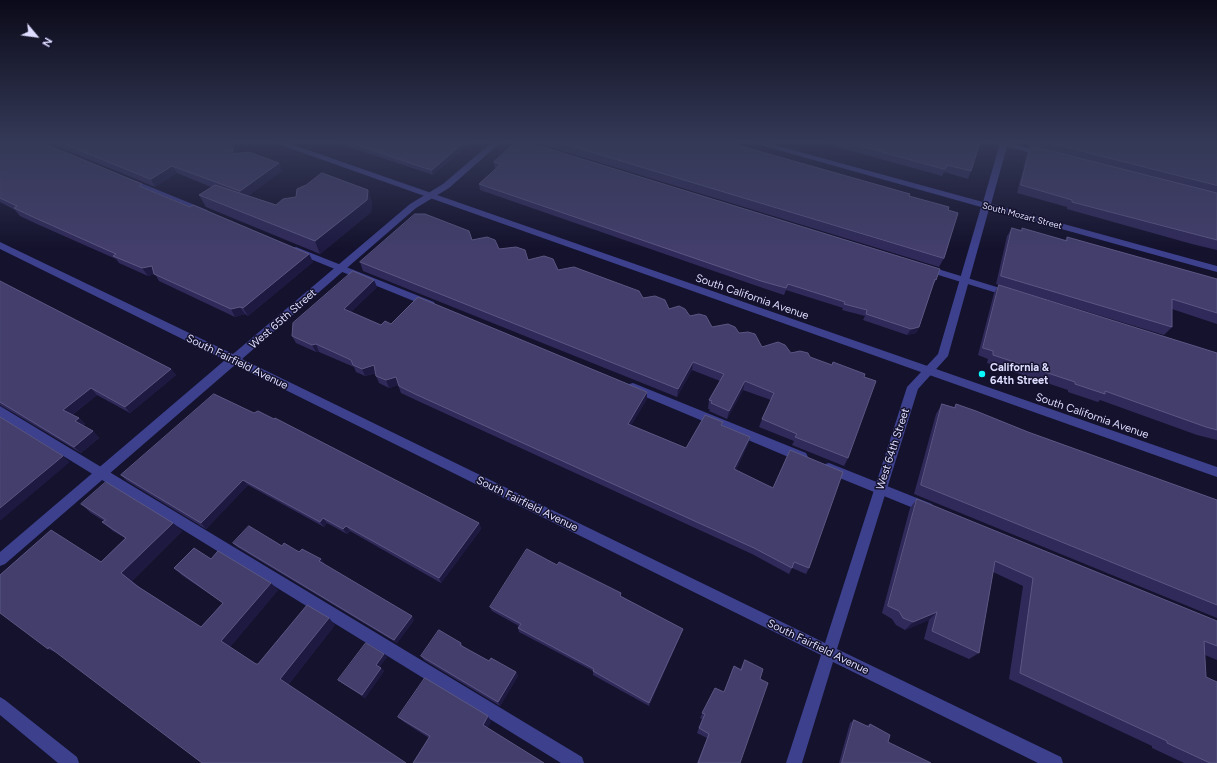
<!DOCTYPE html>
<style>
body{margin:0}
#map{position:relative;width:1217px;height:763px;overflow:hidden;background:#14122d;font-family:Figtree,sans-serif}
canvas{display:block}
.north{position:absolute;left:16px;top:16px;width:40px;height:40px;-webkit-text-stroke:3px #14122d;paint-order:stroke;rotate:119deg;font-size:11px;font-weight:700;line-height:16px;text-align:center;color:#deddff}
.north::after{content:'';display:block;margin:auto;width:14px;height:18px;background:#deddff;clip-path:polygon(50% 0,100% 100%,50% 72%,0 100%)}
</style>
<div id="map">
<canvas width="1217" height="763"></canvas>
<div class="north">N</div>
</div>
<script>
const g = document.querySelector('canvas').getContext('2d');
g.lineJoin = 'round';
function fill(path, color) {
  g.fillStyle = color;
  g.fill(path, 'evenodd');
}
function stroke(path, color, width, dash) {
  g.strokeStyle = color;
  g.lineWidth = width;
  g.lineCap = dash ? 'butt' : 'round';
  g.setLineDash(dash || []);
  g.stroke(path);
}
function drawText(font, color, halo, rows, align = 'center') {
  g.font = font + ' Figtree,sans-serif';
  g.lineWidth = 3;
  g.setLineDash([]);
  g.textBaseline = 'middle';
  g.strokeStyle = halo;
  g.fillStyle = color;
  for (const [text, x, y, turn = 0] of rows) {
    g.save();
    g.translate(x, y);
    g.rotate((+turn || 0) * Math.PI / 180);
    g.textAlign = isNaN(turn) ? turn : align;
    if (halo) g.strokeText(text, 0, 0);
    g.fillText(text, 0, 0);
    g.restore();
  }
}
fill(new Path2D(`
 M993,143H1008L1045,152L1046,154L1042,156Z
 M131,179L207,210L208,212L204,215L201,214L128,184L127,182Z
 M296,247L434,302L435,304L430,308L426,306L293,252L291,250L293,248Z
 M925,265L1013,292L1015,294L1010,297L922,270L920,268Z
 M633,383L806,453L808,457L806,461L802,462L798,461L629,390L627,387L629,384Z
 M0,406L582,757L584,763H561L0,417Z
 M829,463L932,504L934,508L932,512L928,514L825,472L823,468L825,464Z`), '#3d408c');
fill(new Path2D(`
 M491,143H500L449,188L416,208L242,359L825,643L907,387L938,354L981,207L753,143H767L983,202L1000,143H1008L991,204L1217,266V272L989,209L948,356L918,389L837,649L1061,757L1063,763H1038L833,662L802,763H786L821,655L235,365L5,564L0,566V552L225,360L0,249V242L233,354L410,204L443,184Z
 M0,697L5,700L77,757L79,763H58L0,715Z`), '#3d408c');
fill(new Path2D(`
 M275,143H288L1217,467V477Z`), '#3d408c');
fill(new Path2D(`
 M0,143L144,188L309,254L313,262L248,316L245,314L235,317L159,281L155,274L148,276L119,263L116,259L37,224L20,216L15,210L0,202Z
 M49,143H224L233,146L237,153L279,163L282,171L248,196L276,205L368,190L372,203L371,212L320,254L206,207L199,195L211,187L177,173L155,187Z
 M337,143H470L433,175Z
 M536,143H730L909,196L948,210L944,258L939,267Z
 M822,143H980L971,171L968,179L944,172L942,176Z
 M1029,143H1217V250L1192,244L1067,209V207L1017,193L1027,153L1031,147L1028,146Z
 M494,162L936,280L933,286L919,327L916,333L907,335L863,320L865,316L842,310L843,308L786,290L784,295L760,287L480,190L479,184L496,168H495Z
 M1012,228L1021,230L1022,228L1065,240L1067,237L1217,279V324L1172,309V327L1164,335L996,284L1007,236Z
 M472,240L528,260L643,298L669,309L690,316L712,327L739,333L762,347L848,458L844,466L792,445L794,441L759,427L762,419L771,400L743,390L727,419L709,411L710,409H708L709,400L720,381L692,370L677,397L363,271L360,262Z
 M0,281L171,369L176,375L130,413L97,395L72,415L79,418L85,424L83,426L93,431L99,438L81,453L0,405Z
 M999,285L1217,353V440L1197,435L1100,400L1098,402L1068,392V390L987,363L988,359L978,355L994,293Z
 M377,287L351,312L381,325L391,324L647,392V399L631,425L686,448L723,422L722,425L750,437L748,444L736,470L809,568L806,574L792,568L789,574L752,554L418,401L401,393L398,385L389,388L379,383L376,376V373L365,376L356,372L354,367L319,352H316L296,343L292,336Z
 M214,394L479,523L481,529L441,583L350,531L347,534L327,523L324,527L248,485L206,529L127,481L121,475Z
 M942,404L954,407L956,404L1028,432L1217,500V618L914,494L936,414Z
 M917,499L1217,621V660L1205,655L1206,677L1217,763H1184L1152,748V746L1009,679L1023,586L993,572L979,653L969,659L924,639L929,620L905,630L896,625L892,619L882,613L910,508Z
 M81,504L182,531L132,581L142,589L201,627L223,603L183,576L174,568L211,559L278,590L230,647L256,664H258L335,625L288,685L55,652L48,649L101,562L125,538L113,531L102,522L104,521L91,513Z
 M233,543L282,546L321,559L324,563L323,564L414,620L397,643L237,547Z
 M557,565L621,593V596L683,629L682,632L649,706L593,675V671L519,632L518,628L519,626L492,611L490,607Z
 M461,643L463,647L489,661L516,672L518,676L500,706L424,660L421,656Z
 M387,657L379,667L384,671L365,698L342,683L338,680Z
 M745,660L760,679L740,763H697L707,738L697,733L702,719L700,718L715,688L724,692L734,666L740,669Z
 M398,717L491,722L487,728L429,738L404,722Z
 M854,720L866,726L870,724L888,742L931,763H839L850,723Z`), '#302a5a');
fill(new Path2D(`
 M463,143H470L433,175L432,170Z
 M233,146L237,154H232Z
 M279,163L282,171L244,199L240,191Z
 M172,166L177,173L155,187L151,179Z
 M368,190L372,203L371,212L320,254L315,241Z
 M309,254L313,262L248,316L243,308Z
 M152,266L155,274L148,276L142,268Z
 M374,280L377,287L347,316L344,309Z
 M240,307L245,314L235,317L231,309Z
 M919,327L916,333L907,335L911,329Z
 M316,344L319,352H316L312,345Z
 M693,362L692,370L677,397L678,389Z
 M374,365L377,372L365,376L362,369Z
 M171,369L176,375L130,413L125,407Z
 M396,377L399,385L389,388L386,380Z
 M745,381L743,390L727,419L729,411Z
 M91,388L97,395L70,416L63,410Z
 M647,392V399L628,431V424Z
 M79,418L85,424L81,428L75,421Z
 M93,431L99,438L81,453L74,447Z
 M750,437L748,444L733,476L734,469Z
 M63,456L70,462L0,521V508Z
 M243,480L248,485L206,529L201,523Z
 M323,518L327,523L324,527L320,522Z
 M173,523L182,531L132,581L147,593L121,573Z
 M479,523L481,529L441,583L439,578Z
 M346,526L350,531L347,534L343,529Z
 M321,559L324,563L322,566L319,561Z
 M271,583L278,590L230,647L221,641Z
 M937,612L929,620L905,630L913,622Z
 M412,616L414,620L397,643L394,640Z
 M329,618L335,625L288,685L280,679Z
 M683,629L682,632L649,706V703Z
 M384,654L387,657L379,668L376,665Z
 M381,668L384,671L365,698L362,695Z
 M516,672L518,676L500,706L498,702Z
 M488,716L491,722L486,730L483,725Z`), '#1d1941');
const building = new Path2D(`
 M0,143H43L142,184L139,186L168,198L190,207L193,205L309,254L243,308L240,307L231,309L154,274L152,266L142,268L113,256L116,254L31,216L14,208L17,206L0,198Z
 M62,143H224L233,146L232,154L249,152L279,163L240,191L172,166L151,179Z
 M351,143H463L432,170Z
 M515,143H530L940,269L936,280L935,279L919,327L911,329L866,314L867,310L844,304L845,302L788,284L786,288L761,281L479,184L501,164L494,162Z
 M562,143H730L910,194L909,196L949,207L948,210L958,213L944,258Z
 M850,143H980L971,171L947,165L945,169Z
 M1050,143H1217V185Z
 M1031,146L1217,193V240L1072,202V200L1021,185Z
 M322,173L368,190L367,200L315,241L199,195L215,185L276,205L283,199L296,197L297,189L306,185Z
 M415,214H425L469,231L472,240L487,237L495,240L499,249L516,247L525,250L528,260L544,256L553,259L558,270L574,267L639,291L643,298L655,296L665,300L669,309L679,306L685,309L690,316L699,314L706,316L712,327L728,324L735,327L739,333L748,332L755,334L762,347L778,342L785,345L791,353L800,351L808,353L810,357L832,365L833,362L865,374L864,377L876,381L848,458L795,437L797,434L762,419L774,393L745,381L729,411L711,403L712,401L709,400L724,374L693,362L678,389L360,262Z
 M1012,228L1022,231V228L1067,241V237L1217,279V313L1172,299V327L1001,276Z
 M353,271L374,280L344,309L381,325L385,321L391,324L418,297L647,392L628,424L686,448L705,415L723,422L721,425L750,437L734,469L773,488L790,450L843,472L809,568L794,562L792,568L754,548L415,394L399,386L396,377L386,380L376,376L374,365L362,369L353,365L351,360L316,344L312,345L292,336L293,323Z
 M0,281L171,369L125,407L91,388L63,410L79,418L75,421L93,431L74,447L0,402Z
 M999,285L1217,353V430L1206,427L1105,391V394L1075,384V382L993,355V351L983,348Z
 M214,394L254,413L258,411L274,419L275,418L479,523L439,578L346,526L343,529L323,518L320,522L243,480L201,523L121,475Z
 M942,404L955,408L956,404L976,411L1028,432L1217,500V605L921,485Z
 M0,417L63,456L0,508Z
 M106,482L173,523L121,573L137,586L201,627L223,603L174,568L194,548L211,559L218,551L271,583L221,641L256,664H258L307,605L329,618L280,679L406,763H202L49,647L48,649L0,613V575L51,530L101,562L126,538L102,522L106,520L81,504Z
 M917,499L1217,621V646L1204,641L1206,677L1217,682V763H1210L1167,743V741L1020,673L1033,578L995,561L979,653L932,631L937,612L913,622L903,618L899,611L888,606Z
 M249,526L282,546L284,543L299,552L302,549L321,559L319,561L412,616L394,640L233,543Z
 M527,549L557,565L559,562L621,593L620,596L683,629L649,703L593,671L594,669L518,628L521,624L490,607Z
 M439,630L461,643L460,645L489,661L491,658L516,672L498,702L421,656Z
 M366,643L384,654L376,665L381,668L362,695L338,680Z
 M745,660L763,669L760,679L768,683L740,763H698L709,734L699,728L705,714L702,713L715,688L724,692L734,666L741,670Z
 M425,678L488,716L483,725L544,763H413L430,736L398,717Z
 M854,720L869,727L870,724L890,735L888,742L931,763H842Z`);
fill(building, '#433e6c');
stroke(building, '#5b5783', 1);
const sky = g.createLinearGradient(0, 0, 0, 250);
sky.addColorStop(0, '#0b0a19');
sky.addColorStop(0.57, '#343957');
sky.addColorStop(1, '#34395700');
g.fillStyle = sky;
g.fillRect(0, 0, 1217, 250);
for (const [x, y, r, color] of [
 [982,374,4,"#09fbff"]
]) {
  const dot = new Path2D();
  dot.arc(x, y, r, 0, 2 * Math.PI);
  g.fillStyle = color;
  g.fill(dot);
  stroke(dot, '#14122d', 1.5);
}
drawText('9px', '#deddff', '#14122d', [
 ["South Mozart Street",1022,216,15]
]);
drawText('11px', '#deddff', '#14122d', [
 ["South California Avenue",752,297,19],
 ["West 65th Street",283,319,-41],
 ["South Fairfield Avenue",237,362,26],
 ["South California Avenue",1092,416,19],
 ["West 64th Street",893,449,-72],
 ["South Fairfield Avenue",527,504,26],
 ["South Fairfield Avenue",818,647,26]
]);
drawText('bold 11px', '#deddff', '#14122d', [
 ["California &",990,368],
 ["64th Street",990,381]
], 'left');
</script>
